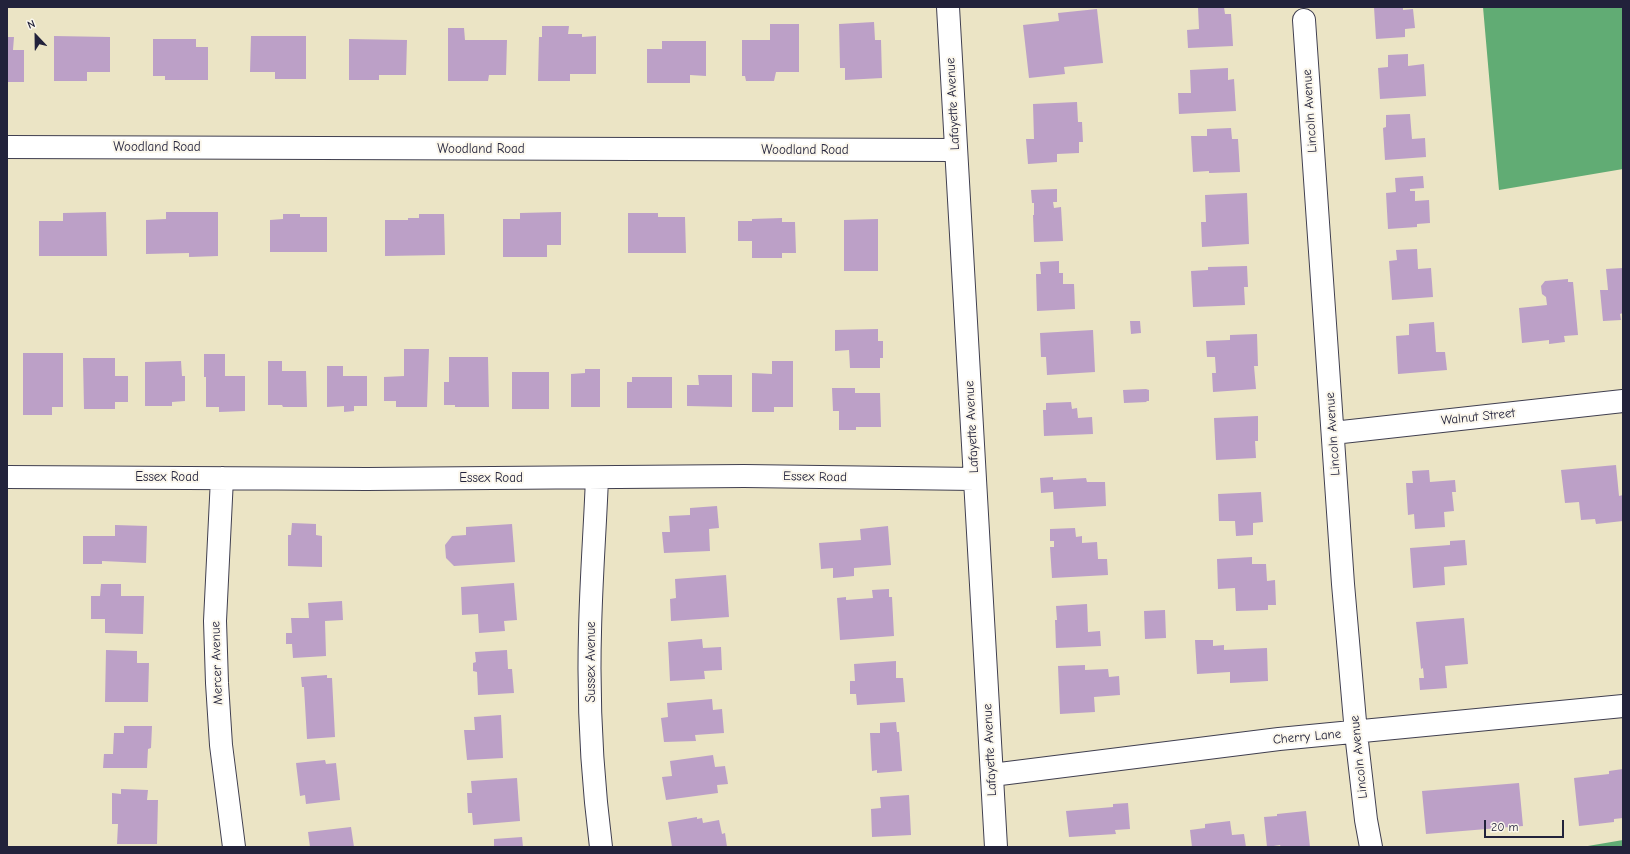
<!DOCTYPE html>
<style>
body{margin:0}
#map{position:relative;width:1630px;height:854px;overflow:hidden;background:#ebe4c5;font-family:"Comic Neue",sans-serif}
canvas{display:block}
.frame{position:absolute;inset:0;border:8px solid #22223b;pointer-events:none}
.north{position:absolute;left:16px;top:16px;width:40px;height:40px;-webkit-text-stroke:3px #fbf7ec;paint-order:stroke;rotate:338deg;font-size:11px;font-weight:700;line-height:16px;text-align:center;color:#22223b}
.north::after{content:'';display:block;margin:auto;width:14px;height:18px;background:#22223b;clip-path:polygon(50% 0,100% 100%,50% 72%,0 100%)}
.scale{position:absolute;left:1484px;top:820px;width:80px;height:18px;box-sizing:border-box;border:2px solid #22223b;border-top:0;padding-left:5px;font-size:12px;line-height:14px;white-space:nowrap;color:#22223b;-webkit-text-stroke:3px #fbf7ec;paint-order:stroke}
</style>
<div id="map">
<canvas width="1630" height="854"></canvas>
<div class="frame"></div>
<div class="north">N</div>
<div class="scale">20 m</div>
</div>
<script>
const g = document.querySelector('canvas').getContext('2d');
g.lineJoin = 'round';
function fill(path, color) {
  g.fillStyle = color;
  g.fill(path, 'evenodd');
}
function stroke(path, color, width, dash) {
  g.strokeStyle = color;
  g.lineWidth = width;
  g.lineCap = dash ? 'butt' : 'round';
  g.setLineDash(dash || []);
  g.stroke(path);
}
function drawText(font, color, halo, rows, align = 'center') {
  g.font = font + ' "Comic Neue",sans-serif';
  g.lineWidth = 4;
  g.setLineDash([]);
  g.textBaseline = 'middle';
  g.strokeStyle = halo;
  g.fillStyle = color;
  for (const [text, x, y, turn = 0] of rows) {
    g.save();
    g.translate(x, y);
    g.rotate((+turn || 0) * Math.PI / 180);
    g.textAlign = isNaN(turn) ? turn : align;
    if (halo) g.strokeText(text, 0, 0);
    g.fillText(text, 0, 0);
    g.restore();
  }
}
fill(new Path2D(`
 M1483,7H1623V169L1499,190Z
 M1623,840V847H1582Z`), '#61ac74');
fill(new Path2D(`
 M1198,7H1224L1225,14H1231L1233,46L1188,48L1187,30L1199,29Z
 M1374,7H1400V8H1403V10L1413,9L1415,28L1405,29V37L1376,39Z
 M1097,9L1103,63L1064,67L1065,74L1029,78L1023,25L1059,21L1058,13Z
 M874,22L875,40H881L882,78L845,80V68H840L839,24Z
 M770,24H799V72H776L774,81H746L745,76H742V40H770Z
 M542,26H569L568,34H582V37L596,36V74H570V81H538L539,37H542Z
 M448,28H464L465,40H507L506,75H489L488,81H448Z
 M54,36L110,37V72H87V81H54Z
 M251,36H306V79H275V72H250Z
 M7,37H14L13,50H24V82H7Z
 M153,39H196V47H208V80H165V76H153Z
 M349,39L407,40L406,75H379V80H349Z
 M662,41H706V76L690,75V83H647V49H662Z
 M1408,54V66L1424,64L1426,96L1380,99L1378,68L1388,67V55Z
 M1228,68V80L1234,79L1236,111L1179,114L1178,93H1191L1190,70Z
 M1077,102L1078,122H1082L1083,142H1079V153L1057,154V162L1028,164L1026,139H1034L1033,104Z
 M1410,114L1412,139L1425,138L1426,157L1385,160L1383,128L1386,127V115Z
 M1231,128L1232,139H1238L1240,172L1209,173V171L1193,172L1191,136H1207V129Z
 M1423,176L1424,188L1410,189V191H1415V201L1429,200L1430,223L1417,224V227L1388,229L1386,193L1396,192L1395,178Z
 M1057,189V202H1053L1054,208L1061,207L1063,241L1034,242L1033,215H1034V203H1032L1031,190Z
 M1247,193L1249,244L1202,247L1201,222H1206L1205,195Z
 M106,212L107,256H39V221H63V213Z
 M166,212H218V256L189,257V253L146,254V220L166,219Z
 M561,212V245H547V257H503V219H520V213Z
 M628,213H658V217H685L686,253H628Z
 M283,214H300V217H327V252H270V220L283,219Z
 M419,214H444L445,255L385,256V220H408V218H419Z
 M782,218V222H795L796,253H782V258H752V241H738V221H752V219Z
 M878,219V271H844V220Z
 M1417,249L1418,269L1431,268L1433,297L1392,300L1389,261L1397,260L1396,250Z
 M1059,261V273H1063V284H1074L1075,309L1037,311L1036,274H1041L1040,262Z
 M1247,266L1248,287H1244L1245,305L1193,307L1191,271L1208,270V267Z
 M1623,268V313L1620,314L1621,320L1603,321L1600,290H1608L1606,269Z
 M1568,279V282H1573L1578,335L1564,336L1565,342L1549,344V340L1522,343L1519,308L1547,305L1546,297L1542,294L1541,286L1545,281Z
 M1130,321H1140L1141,333L1131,334Z
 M1434,322L1436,352H1445L1447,370L1398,374L1396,336L1409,335V324Z
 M878,329V341H883V358H880V368H850L849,350L835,351V330Z
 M1093,330L1095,372L1047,375L1046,357H1041L1040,333Z
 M1257,334L1258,366H1254L1256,389L1213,392L1212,373H1216L1215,357H1207L1206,341L1230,340V335Z
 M404,349H429L427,407H396V401H384V377L404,376Z
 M23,353H63V407H52V415H23Z
 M204,354H225V376H245V411L219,412V407H206V377H204Z
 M449,357H488L489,407H455V405H444V382H449Z
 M83,358H115V376H128V402H115V409H84Z
 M181,361L182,376H185V401L172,402V406H145V362Z
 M268,361H282V371H306L307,407H283L282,405H268Z
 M772,361H793V407H774V412H752V373L772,374Z
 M327,366H343V376H367V406H354V411L344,412V406L327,407Z
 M585,369H600V407H571V374L585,373Z
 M512,372H549V409H512Z
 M698,375H732V407L687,406V385H699Z
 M632,377H672V408H627V382H632Z
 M832,388H855V393H880L881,427H856V430H839V411H833Z
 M1146,389L1149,390V401H1146L1147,402L1124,403L1123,390Z
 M1071,402L1072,409L1077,408L1078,418L1092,417L1093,434L1044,436L1043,410H1046V403Z
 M1258,416V441H1255L1256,458L1216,460L1214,418Z
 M1616,465L1619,496L1623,495V521L1596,524L1595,519L1581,520L1579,502L1565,503L1561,470Z
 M1429,470L1430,482L1455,480L1456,492H1452L1454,511L1444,512L1445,527L1415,529L1414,514L1408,515L1406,483H1413L1412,471Z
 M1053,477V480L1086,478L1087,482H1105L1106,506L1054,509L1053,492L1041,493L1040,478Z
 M1261,492L1263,522L1253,523V535L1236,536L1235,521H1219L1218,494Z
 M717,506L719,528L709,529L710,551L664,553L662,532H670L669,516L690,515V508Z
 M292,523L316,524V535L322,536V567L288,566V535H291Z
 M512,524L515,562L454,566L446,558L445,545L452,536L466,535V527Z
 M115,525L147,526L146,563L102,561V564H83V536H115Z
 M888,526L891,565L854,568V576L833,578V568L821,569L819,543L861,540L860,529Z
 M1075,528L1076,537L1082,536V543L1097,542L1098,559H1107L1108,575L1052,578L1050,547H1054V541H1050V529Z
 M1465,540L1467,565L1444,567L1445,585L1413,588L1410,548L1450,545V541Z
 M1252,557V564H1266L1267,581L1275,580L1276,605H1268V610L1236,611L1235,588L1218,589L1217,559Z
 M726,575L729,617L671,621L670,599L676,598L675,579Z
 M514,583L517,620L504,621L505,631L479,633L478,614L462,615L461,587Z
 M101,584H121V596H144L143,634L105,633V619H91V596H100Z
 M889,589V597H892L894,636L840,640L837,598L846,597V600L873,598L872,590Z
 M342,601L343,620L325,621L326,656L293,658L292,644H286V633H292L291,618H309L308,603Z
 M1087,604L1088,632L1100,631L1101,646L1056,648L1055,620H1057L1056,606Z
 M1165,610L1166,638L1145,639L1144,611Z
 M1464,618L1468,664L1445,666L1447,688L1420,690L1419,678H1424L1423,668L1421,669L1416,622Z
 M702,639L703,648L721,647L722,670L704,671L705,679L670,681L668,642Z
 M1195,640H1213V646L1224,645V650L1267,648L1268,681L1230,683V672L1197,674Z
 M106,650L137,651V663H149L148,702H105Z
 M507,650L508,669H512L514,693L478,695L477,672L473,671V663L476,662L475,652Z
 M896,661V678H903L905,702L857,705L856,694H850V681H855L854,664Z
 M1085,665V670L1108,669L1109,677L1119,676L1120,695L1094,697L1095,712L1060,714L1058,666Z
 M327,675V678H332L335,737L307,739L304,687H302L301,677Z
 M712,699L713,710L722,709L724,733L695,735L696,741L664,742L661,718L668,717L667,703Z
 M501,715L503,758L467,760L464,730H475L474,717Z
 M896,722L897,732H899L902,771L877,773V770L872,771L870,733H880V723Z
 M124,726H152L151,748L148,749L147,768H103L104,754H113L114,733H124Z
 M713,755L715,767L725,766L728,784L717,785L718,793L666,800L662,777L672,776L670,761Z
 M325,760L326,764L336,763L340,800L306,804L305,795L300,796L296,763Z
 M1623,769V818L1614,819V822L1579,826L1574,778L1609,774V771Z
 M517,778L520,821L473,825L472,813H468L467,793H472L471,781Z
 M1519,783L1523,826L1426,834L1422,791Z
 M121,789L148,790L147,800H158L157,844H117L118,824H112V793L121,794Z
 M909,795L911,835L872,837L871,809L881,808L880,797Z
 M1128,803L1130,829L1115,830L1116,834L1069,837L1066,811L1113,807V804Z
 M1306,811L1310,847H1281L1280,845L1267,847L1264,817L1277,816V814Z
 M697,817V819L702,818L703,823L719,820L722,834L725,833L727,847H672L668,822Z
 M1230,821L1232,835L1244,834L1246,847H1192L1190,830L1205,828V824Z
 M351,827L354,847H310L308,832Z
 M522,837L523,847H494V839Z`), '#bca0c7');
const minor = new Path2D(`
 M948,7L996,847
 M1304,20L1343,584L1356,733L1366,820L1371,847
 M7,147L955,150
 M1333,433L1623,401
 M7,477L367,479L744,476L975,479
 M222,478L215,621L217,683L221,745L234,847
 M597,478C595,529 591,581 590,632C588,704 592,776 601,847
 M992,775L1279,739L1623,706`);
stroke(minor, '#403f50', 24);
stroke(minor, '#fff', 22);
drawText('13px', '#22223b', '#fbf7ec', [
 ["Lafayette Avenue",953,104,-93],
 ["Lincoln Avenue",1310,111,-94],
 ["Woodland Road",157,147],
 ["Woodland Road",481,149],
 ["Woodland Road",805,150],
 ["Walnut Street",1478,417,-6],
 ["Lafayette Avenue",972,427,-93],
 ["Lincoln Avenue",1333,434,-94],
 ["Essex Road",167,477],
 ["Essex Road",815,477,1],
 ["Essex Road",491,478],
 ["Sussex Avenue",591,662,-90],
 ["Mercer Avenue",217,663,-92],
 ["Cherry Lane",1307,737,-5],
 ["Lafayette Avenue",990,750,-93],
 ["Lincoln Avenue",1359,757,-96]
]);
</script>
